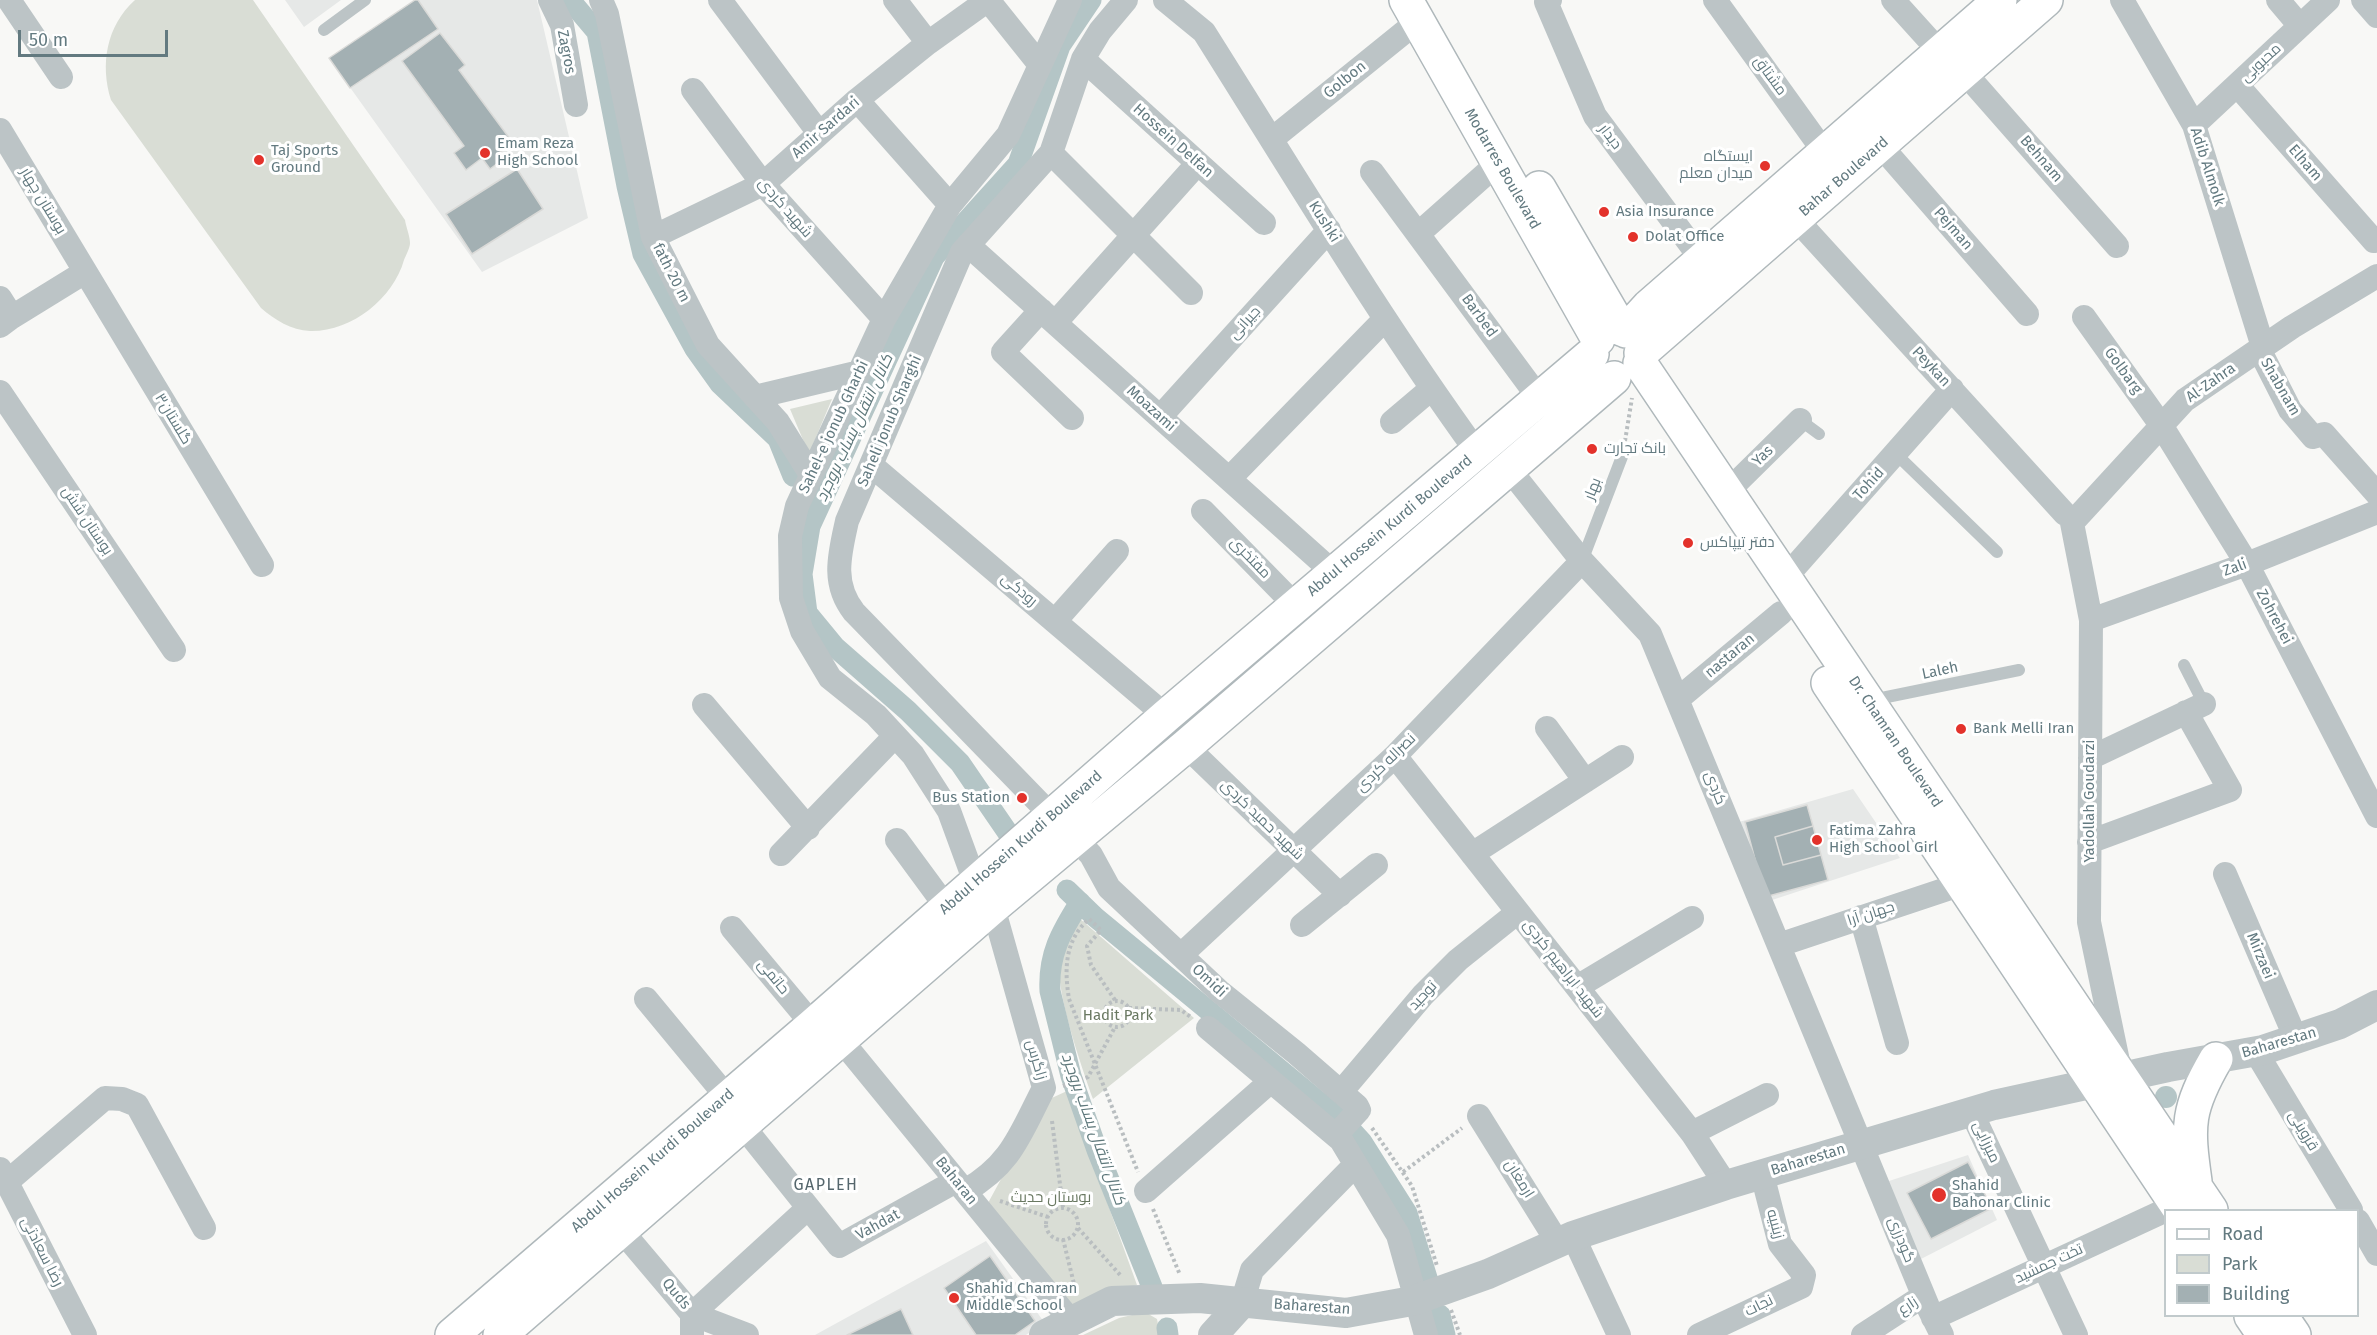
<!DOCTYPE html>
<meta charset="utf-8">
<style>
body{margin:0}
#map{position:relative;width:2377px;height:1335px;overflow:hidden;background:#f8f8f6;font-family:"Fira Sans",sans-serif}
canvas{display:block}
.legend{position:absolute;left:2164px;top:1209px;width:195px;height:108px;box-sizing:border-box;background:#fff;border:2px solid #c1cacc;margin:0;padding:8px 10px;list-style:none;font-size:18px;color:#637a80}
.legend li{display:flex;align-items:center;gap:12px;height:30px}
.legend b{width:30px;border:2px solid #c1cacc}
.scale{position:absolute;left:18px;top:30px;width:150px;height:27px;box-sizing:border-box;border:3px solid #637a80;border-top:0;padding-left:8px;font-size:18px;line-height:21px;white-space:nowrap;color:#637a80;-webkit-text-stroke:4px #fff;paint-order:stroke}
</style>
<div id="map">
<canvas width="2377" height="1335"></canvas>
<ul class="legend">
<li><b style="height:8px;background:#fff"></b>Road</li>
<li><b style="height:16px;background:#d9ddd5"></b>Park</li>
<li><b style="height:16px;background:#a3b0b3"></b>Building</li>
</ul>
<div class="scale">50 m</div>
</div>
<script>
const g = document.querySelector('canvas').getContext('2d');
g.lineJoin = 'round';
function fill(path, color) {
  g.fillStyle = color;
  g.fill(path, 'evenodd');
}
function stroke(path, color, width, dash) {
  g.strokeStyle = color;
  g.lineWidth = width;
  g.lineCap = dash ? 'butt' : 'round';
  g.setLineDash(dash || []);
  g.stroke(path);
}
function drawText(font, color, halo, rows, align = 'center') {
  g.font = font + ' "Fira Sans",Cairo,sans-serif';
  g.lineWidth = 6;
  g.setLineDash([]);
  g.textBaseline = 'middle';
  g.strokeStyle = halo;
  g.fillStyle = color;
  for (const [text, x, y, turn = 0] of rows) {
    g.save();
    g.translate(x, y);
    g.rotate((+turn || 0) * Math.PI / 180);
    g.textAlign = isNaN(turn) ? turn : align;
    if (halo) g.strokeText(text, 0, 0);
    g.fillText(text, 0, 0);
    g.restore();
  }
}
fill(new Path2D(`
 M285,0H341L304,27Z
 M415,0H537L588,218L482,272L329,58Z
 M1853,789L1900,858L1769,901L1739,822Z
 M1968,1155L1997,1220L1919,1260L1886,1182Z
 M986,1241L1044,1322L1026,1335H815Z`), '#e6e8e7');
fill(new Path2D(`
 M135,0H253L405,220C406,227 410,236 410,243C410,248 406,255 404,260C393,299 351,332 310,331C291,330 275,320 261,308L111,100C100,65 106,26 135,0Z
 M832,399L809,454L790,409Z
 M1078,917L1194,1018L1093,1099C1081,1064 1052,984 1060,950C1063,939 1072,927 1078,917Z
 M1067,1091L1137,1285L1073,1307L988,1203L1043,1102Z
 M1145,1312L1157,1319L1160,1335H1083L1119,1318Z`), '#d9ddd5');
fill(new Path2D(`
 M2155 1097a11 11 0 1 1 22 0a11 11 0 1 1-22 0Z`), '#b4c5c6');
stroke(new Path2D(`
 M570,0L597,32L627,186L643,254L695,349L720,384L778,439L793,476
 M1008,833L960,763L908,711L835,647L807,613L802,574L810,526L934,257L1018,164L1060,46L1091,0
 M1067,890L1095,917L1335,1115
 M1080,902C1061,932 1048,955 1050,991L1071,1076L1097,1150L1152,1287
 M1352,1131L1362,1142L1407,1213L1428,1281
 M1440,1315L1445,1335
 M1167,1328L1168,1335`), '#b4c5c6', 21);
const building = new Path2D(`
 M415,0H418L438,29L350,88L329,58Z
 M440,33L465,65L459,70L513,143L497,154L502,160L490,169L482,158L466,170L454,153L464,146L402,61Z
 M517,169L543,209L472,254L446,214Z
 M1807,805L1813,826L1775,837L1783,865L1821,855L1828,880L1765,897L1745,822Z
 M1813,826L1821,855L1783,865L1775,837Z
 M1968,1162L1992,1208L1931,1239L1907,1193Z
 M990,1256L1035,1321L1015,1335H976L944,1288Z
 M901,1309L913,1335H847Z`);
fill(building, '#a3b0b3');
stroke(building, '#dadad8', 1.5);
const secondary = new Path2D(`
 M1406,0L1598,339
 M1539,188L1621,329
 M1626,331L1649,306L2000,0
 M1641,353L2046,0
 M1640,363L2211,1210
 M1828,683L2180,1210
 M2195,1181C2187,1125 2187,1109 2216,1059
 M2251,1316L2264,1335
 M2281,1316L2294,1335
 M452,1335L813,1025L1166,716L1592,354
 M500,1335L993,907L1186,746L1614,378`);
stroke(secondary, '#afb8bb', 36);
stroke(new Path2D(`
 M1625,441L1632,398
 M1115,1000L1091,965L1087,946L1101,930L1089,919C1065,940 1064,968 1069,999L1138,1172
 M1104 1014a13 13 0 1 1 26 0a13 13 0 1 1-26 0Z
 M1129,1008L1181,1010L1192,1018
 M1063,1086L1088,1077L1115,1027
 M1052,1121L1063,1208
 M1372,1128L1412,1186L1437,1266
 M1403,1172L1462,1128
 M1000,1201L1048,1217
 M1046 1224a16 16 0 1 1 32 0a16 16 0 1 1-32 0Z
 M1153,1209L1180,1275
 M1078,1228L1121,1276
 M1063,1239L1076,1292
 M1451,1310L1460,1335`), '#b9bec0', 4, [3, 3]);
stroke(new Path2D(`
 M324,30L365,0
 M1800,420L1819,434
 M1896,454L1997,552
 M1582,561L1623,454
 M2184,665L2204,704
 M1872,700L2019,670`), '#bcc4c6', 12);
stroke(new Path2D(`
 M9,0L61,77
 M550,0L562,25L576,105
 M601,0L607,14L653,237L708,345L778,422L811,475
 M720,0L819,133
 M895,0L928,43
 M988,0L1040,65
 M1165,0L1204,32C1293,173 1379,317 1477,452
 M1550,0L1546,2L1595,116L1702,260
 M1715,0L1825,153
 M1893,0L1940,52
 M2122,0L2194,125L2263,347
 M2278,0L2300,26
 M2363,0L2377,16
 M1083,59L1264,223
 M1964,72L2117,246
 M2237,85L2374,241
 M693,90L763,184L884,319
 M857,100L950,205
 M2194,125L2328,0
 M0,130L262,565
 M1272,139L1418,21
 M1880,145L2027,314
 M1051,153L1191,293
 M1372,172L1539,398
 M1796,219L2065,514
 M1418,234L1498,163
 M653,237L763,184L857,100L928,43L988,0
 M968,245L1334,573
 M0,298L12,317L0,326
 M1041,310L1003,352L1072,418
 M12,317L85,272
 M2084,317L2161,425L2247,564L2377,816
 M1055,323L1198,163
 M2259,349L2290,410L2313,437L2324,434L2377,494
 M0,392L174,650
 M755,397L860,372
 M1160,417L1329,230
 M1392,422L1431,389
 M871,465L1166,716
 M1509,469L1582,561L1650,634L1929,1309L1942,1335
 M1229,479L1385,319
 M1727,492L1800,420
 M1203,511L1296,606
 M1785,578L1952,389
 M2091,620L2247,564L2377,512
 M1055,621L1117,551
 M1678,699L1781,613
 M704,705L808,828
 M1547,728L1585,781
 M1186,746L1340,895
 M1395,756L1692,1133L1726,1185
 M2090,758L2204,704
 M1052,816L854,612C831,583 840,553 847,521L962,252L1051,153L1083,59L1100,31L1126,0
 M1075,838L1091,855L1109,888L1219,991L1296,1053L1357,1106L1359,1110L1336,1135
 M897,840L947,908
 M2089,842L2230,790L2186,712
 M781,854L895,736
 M1472,854L1622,757
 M2225,874L2296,1039
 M975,882L949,811L913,755L876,715L830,678L802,631L791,598L790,536L797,506L884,319L950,205L1008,135L1070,0
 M1861,917L1897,1043
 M1302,925L1376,865
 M732,928L813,1025
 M1779,945L1962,884
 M1181,955L1395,756L1582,561
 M1577,987L1692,918
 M646,999L727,1097
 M1208,1028L1341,1140L1398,1235L1426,1335
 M841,1040L1071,1321
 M2256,1052L2351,1210
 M2119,1066L2089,922L2091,620L2072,523L2185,400L2292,327L2377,276
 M1341,1092L1423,995L1458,960L1518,912
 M1971,1111L2076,1335
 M1479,1116L1558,1243
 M743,1126L839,1246L956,1181
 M1692,1133L1767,1095
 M0,1169L85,1335
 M7,1182L105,1098L122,1099L137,1105L204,1228
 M965,1191C1012,1164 1020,1134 1044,1088L993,907
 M1146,1191L1271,1081
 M2358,1221L2377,1254
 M621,1230L692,1314L747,1335
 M1573,1236L1619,1335
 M1242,1303L1252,1270L1355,1165
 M1933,1318L2177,1205
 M692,1335V1314L808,1208
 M1699,1335L1801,1287L1804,1275L1780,1244L1762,1174
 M1863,1335L1923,1296`), '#bcc4c6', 24);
stroke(new Path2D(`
 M1044,1335L1112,1301L1200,1298L1346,1313L1412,1301L1488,1274L1573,1236L1726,1185L1994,1105L2168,1067L2263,1050L2340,1024L2377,1005
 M1213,1335L1242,1303`), '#bcc4c6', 30);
stroke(secondary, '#fff', 33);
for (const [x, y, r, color] of [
 [485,153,6,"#e3322b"],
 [259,160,6,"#e3322b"],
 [1765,166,6,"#e3322b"],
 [1604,212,6,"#e3322b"],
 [1633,237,6,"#e3322b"],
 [1592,449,6,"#e3322b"],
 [1688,543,6,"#e3322b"],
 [1961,729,6,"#e3322b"],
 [1022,798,6,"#e3322b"],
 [1817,840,6,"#e3322b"],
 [1939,1195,8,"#e3322b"],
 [954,1298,6,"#e3322b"]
]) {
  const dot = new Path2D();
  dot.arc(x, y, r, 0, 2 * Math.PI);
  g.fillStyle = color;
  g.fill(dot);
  stroke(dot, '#fff', 2);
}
drawText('15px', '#637a80', '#fff', [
 ["Zagros",566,52,79],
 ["محبوبی",2261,63,-43],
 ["مشتاق",1770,76,54],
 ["Golbon",1345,80,-39],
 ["Amir Sardari",826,128,-41],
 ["دیدار",1610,137,53],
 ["Hossein Delfan",1173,141,42],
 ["Behnam",2041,159,49],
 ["Elham",2305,163,49],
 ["Adib Almolk",2207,167,72],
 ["Modarres Boulevard",1502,169,60],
 ["Bahar Boulevard",1844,177,-41],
 ["بوستان چهار",43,201,59],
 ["شهید کردی",785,208,49],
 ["Kushki",1324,222,58],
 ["Pejman",1953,229,49],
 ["fath 20 m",671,273,63],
 ["Barbed",1479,316,54],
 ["جیرانی",1245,323,-48],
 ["Peykan",1931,367,47],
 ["Golbarg",2123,371,54],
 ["Al-Zahra",2211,383,-35],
 ["Shabnam",2280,387,60],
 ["Moazami",1151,409,42],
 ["گلستان۳",173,419,59],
 ["Saheli jonub Sharghi",890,421,-67],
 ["Sahel-e jonub Gharbi",834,427,-65],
 ["Yas",1763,456,-44],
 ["Tohid",1869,484,-48],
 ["بهار",1593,489,-69],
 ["بوستان شش",87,521,56],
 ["Abdul Hossein Kurdi Boulevard",1390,526,-40],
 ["مفتخری",1250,558,46],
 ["Zali",2235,568,-20],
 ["رودکی",1019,590,40],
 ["Zohrehei",2274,617,62],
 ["nastaran",1730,656,-40],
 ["Laleh",1940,671,-12],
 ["Dr. Chamran Boulevard",1895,742,56],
 ["نصراله کردی",1386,763,-44],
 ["کردی",1715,788,68],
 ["Yadollah Goudarzi",2090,801,-90],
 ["شهید حمید کردی",1262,820,44],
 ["Abdul Hossein Kurdi Boulevard",1021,843,-41],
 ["جهان آرا",1871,914,-18],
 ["Mirzaei",2260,956,67],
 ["شهید ابراهیم کردی",1563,969,52],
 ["حاتمی",773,977,50],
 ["Omidi",1209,981,43],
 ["توحید",1423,996,-47],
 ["Baharestan",2279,1043,-16],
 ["زاگرس",1036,1060,74],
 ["قزوینی",2303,1131,59],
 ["میرزایی",1986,1142,65],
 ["Baharestan",1808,1160,-17],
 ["Abdul Hossein Kurdi Boulevard",653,1161,-41],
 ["ارمغان",1519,1179,58],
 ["Baharan",956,1181,51],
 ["زینبیه",1775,1224,75],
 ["Vahdat",878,1225,-29],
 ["گودرزی",1901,1240,68],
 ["رضا سعادتی",42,1252,63],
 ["تخت جمشید",2049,1264,-25],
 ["Quds",676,1294,50],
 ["نجات",1759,1306,-26],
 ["زارع",1908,1306,-33],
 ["Baharestan",1312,1307,4]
]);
drawText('15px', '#637a80', '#fff', [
 ["Emam Reza",497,144],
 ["High School",497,161],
 ["Taj Sports",271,151],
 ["Ground",271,168],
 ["ایستگاه",1753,157,"right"],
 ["میدان معلم",1753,174,"right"],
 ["Asia Insurance",1616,212],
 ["Dolat Office",1645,237],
 ["بانک تجارت",1604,449],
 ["دفتر تیپاکس",1700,543],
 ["Bank Melli Iran",1973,729],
 ["Bus Station",1010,798,"right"],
 ["Fatima Zahra",1829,831],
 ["High School Girl",1829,848],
 ["Shahid",1952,1186],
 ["Bahonar Clinic",1952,1203],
 ["Shahid Chamran",966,1289],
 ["Middle School",966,1306]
], 'left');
drawText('15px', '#6a7962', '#fff', [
 ["Hadit Park",1118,1016],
 ["بوستان حدیث",1051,1198]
]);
drawText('italic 16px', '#5e787b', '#fff', [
 ["کانال انتقال پساب بروجرد",855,428,-65],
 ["کانال انتقال پساب بروجرد",1093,1129,70]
]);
g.letterSpacing = '1.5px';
drawText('16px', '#55666c', '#fff', [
 ["GAPLEH",826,1186]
]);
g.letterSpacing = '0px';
</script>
